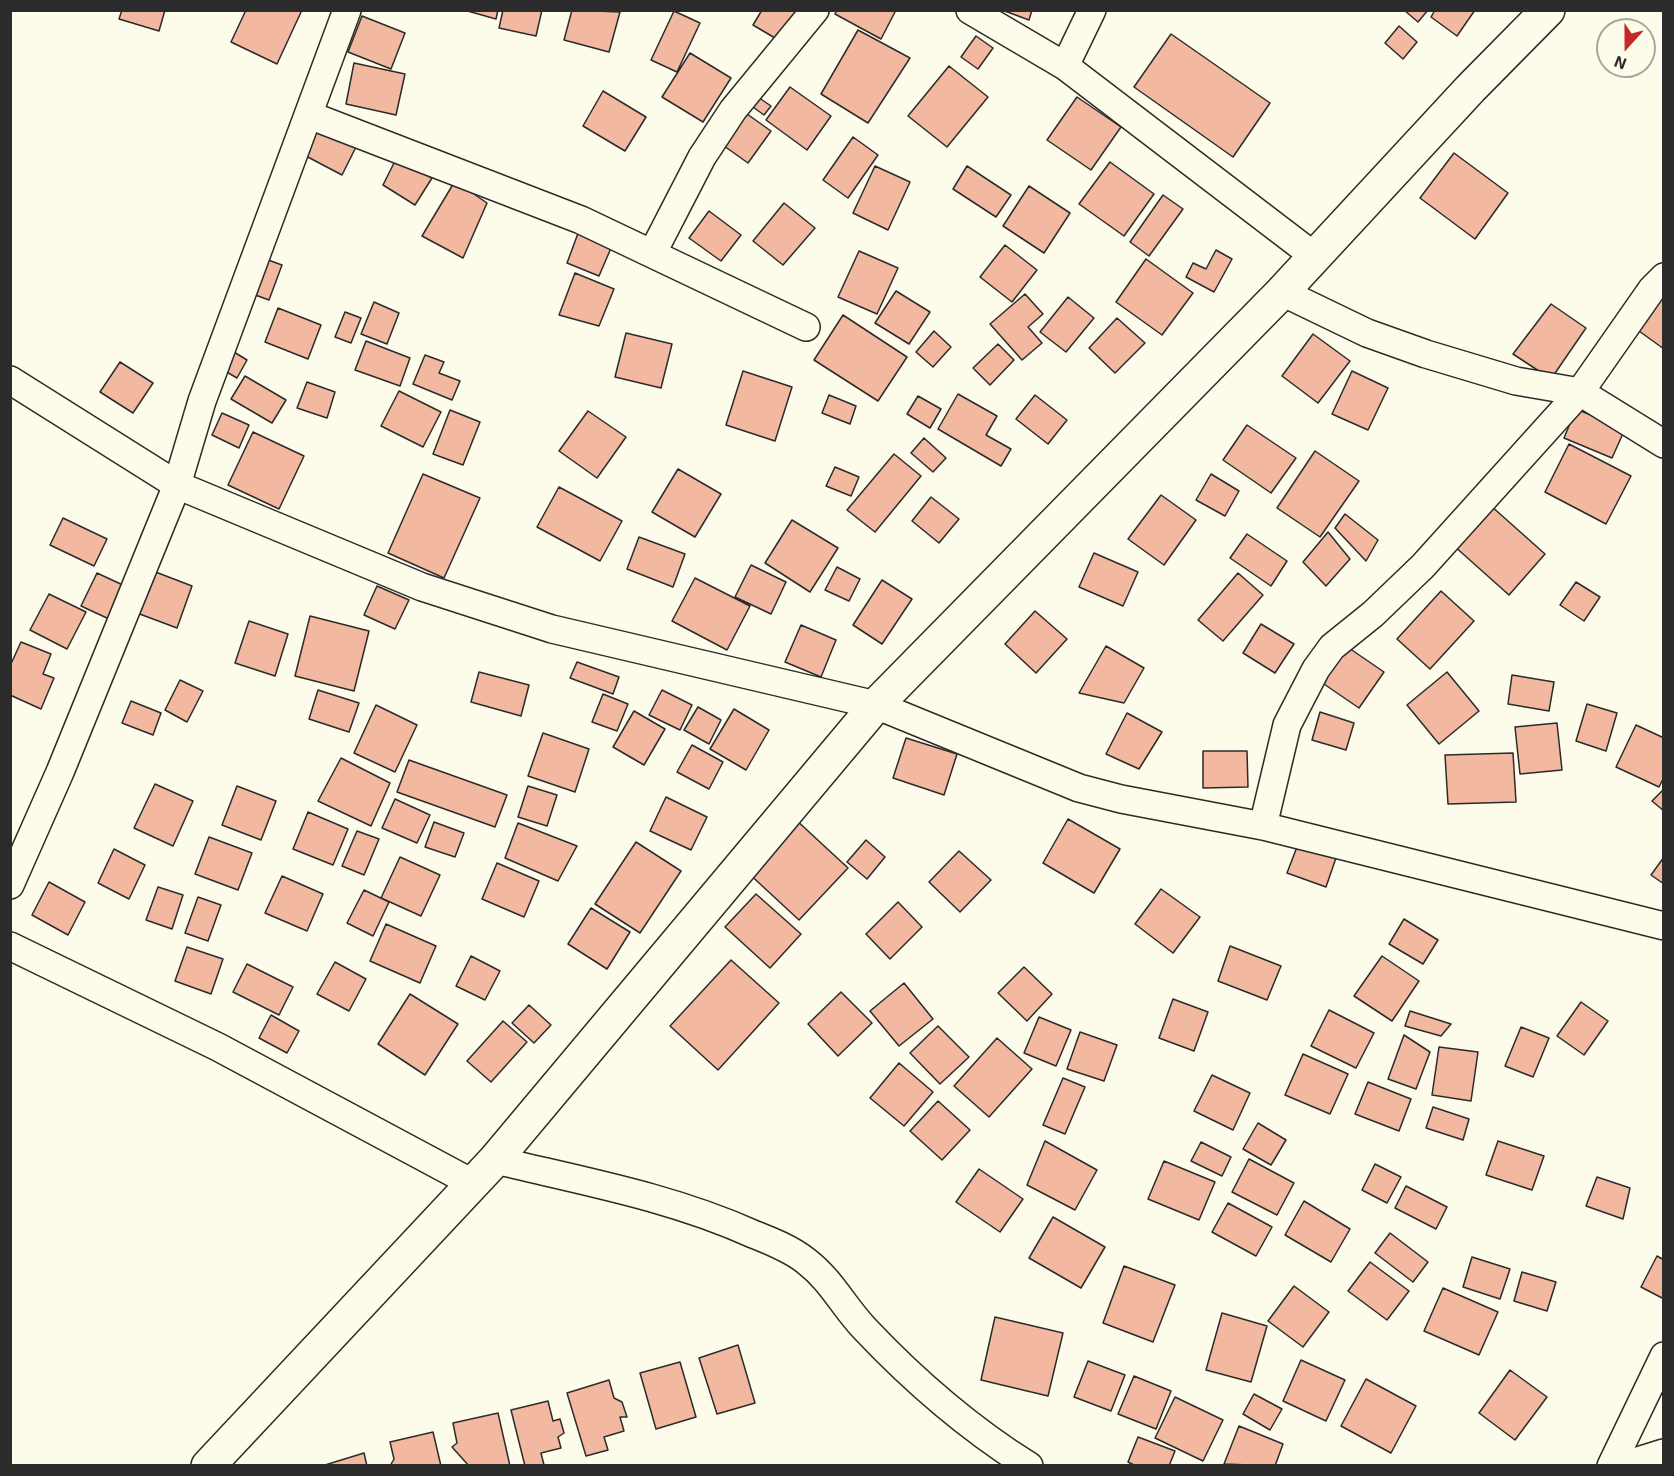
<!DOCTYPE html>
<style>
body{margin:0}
#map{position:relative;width:1674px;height:1476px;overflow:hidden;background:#fdfbea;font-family:"Exo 2",sans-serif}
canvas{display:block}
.frame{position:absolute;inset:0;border:12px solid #2b2b2b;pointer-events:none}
.north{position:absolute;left:1596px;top:18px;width:60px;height:60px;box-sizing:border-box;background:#fdfbea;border:2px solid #a9a89e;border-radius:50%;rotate:201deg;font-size:16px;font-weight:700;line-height:24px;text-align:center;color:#2b2b2b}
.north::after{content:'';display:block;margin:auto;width:21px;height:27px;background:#c62828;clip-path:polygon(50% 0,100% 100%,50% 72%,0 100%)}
</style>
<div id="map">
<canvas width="1674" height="1476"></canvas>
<div class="frame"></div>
<div class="north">N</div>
</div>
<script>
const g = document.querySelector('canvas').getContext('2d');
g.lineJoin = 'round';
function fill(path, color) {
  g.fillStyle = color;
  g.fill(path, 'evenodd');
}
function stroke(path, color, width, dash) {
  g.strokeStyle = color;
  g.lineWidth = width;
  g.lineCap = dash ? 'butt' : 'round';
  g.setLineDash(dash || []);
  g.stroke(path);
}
const building = new Path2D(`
 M122,10H165L159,31L119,19Z
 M246,10H302L277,64L231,42Z
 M464,10H498L496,19Z
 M503,10H542L536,36L499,28Z
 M572,10L620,12L609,52L564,40Z
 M762,10H796L802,14L785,44L753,25Z
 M837,10H896L881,39L835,14Z
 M1002,10H1032L1029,20Z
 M1404,10H1428L1418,22Z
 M1435,10H1475L1457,36L1431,17Z
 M674,11L700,23L677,72L651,60Z
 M362,16L405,33L391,69L348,52Z
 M1399,26L1417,42L1403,59L1385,43Z
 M858,30L910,58L868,123L821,94Z
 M1171,34L1270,103L1233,157L1134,87Z
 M976,36L993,48L978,69L961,57Z
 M690,53L731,78L703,122L662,97Z
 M354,63L405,74L396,115L346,104Z
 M949,66L988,97L947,147L908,116Z
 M790,87L831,116L807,150L766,120Z
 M603,91L646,117L625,151L583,126Z
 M752,93L771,106L764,115L746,102Z
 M1077,97L1121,127L1091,170L1047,140Z
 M740,109L771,131L748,163L717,141Z
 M317,125L358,143L342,175L304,155Z
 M853,137L878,155L848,198L823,180Z
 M1454,153L1508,193L1475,239L1420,198Z
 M396,159L432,178L415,205L383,185Z
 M1110,162L1154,194L1124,236L1079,204Z
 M875,166L910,182L888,230L853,213Z
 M967,166L1011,195L996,217L953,189Z
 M455,181L487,203L463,258L422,236Z
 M1029,186L1070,213L1044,253L1003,226Z
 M1163,195L1183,209L1149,256L1130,242Z
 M784,203L815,228L783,265L753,241Z
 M709,211L741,235L721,261L689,238Z
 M580,228L614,241L599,276L567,263Z
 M1005,245L1037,270L1012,302L980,277Z
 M1216,250L1232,259L1214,292L1186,277L1193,263L1206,269Z
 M859,251L898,268L877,314L838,297Z
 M260,257L282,265L269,300L247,292Z
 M1146,259L1193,293L1162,335L1116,302Z
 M575,273L614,289L599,326L559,315Z
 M1664,285V349L1632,326Z
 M896,291L930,312L909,344L875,323Z
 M1025,294L1043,314L1028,327L1042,343L1022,360L990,324Z
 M1068,297L1094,318L1066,352L1040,332Z
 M374,302L399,313L387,344L361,334Z
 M1551,304L1586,328L1551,379L1513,354Z
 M278,308L321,325L308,359L265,342Z
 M345,312L361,318L351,343L335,337Z
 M843,315L907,357L878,401L814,360Z
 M1117,318L1145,343L1115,373L1089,348Z
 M934,331L951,347L933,367L916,352Z
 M626,333L672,344L661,388L615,377Z
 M1313,334L1350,361L1318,403L1282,376Z
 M366,341L410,358L400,386L355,370Z
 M998,344L1014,360L990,385L973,368Z
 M229,349L247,360L237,378L218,367Z
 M425,355L444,362L439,373L460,381L452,400L413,384Z
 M120,362L153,383L133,413L100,392Z
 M743,371L792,387L775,441L726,425Z
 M1352,371L1388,388L1368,430L1332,414Z
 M245,376L286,400L272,423L231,399Z
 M307,382L335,392L327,418L297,408Z
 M399,391L441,412L423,447L381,426Z
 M958,394L997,416L986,435L1011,449L1001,466L938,429Z
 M829,395L856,406L850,424L822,413Z
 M1035,395L1067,420L1048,444L1016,419Z
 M918,396L941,409L930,428L907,414Z
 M1576,409L1625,429L1612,458L1564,438Z
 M450,410L480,422L463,465L433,454Z
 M588,411L626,437L597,478L559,451Z
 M222,413L249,425L239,448L212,435Z
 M1247,425L1296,458L1271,493L1223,460Z
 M253,432L304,456L279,509L228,485Z
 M924,438L946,458L933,472L911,453Z
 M1569,444L1631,476L1606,524L1545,492Z
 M1315,451L1359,481L1320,537L1277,508Z
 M894,454L921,476L875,532L847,510Z
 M835,467L859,477L851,496L826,486Z
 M678,469L721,494L695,537L652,512Z
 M423,474L480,498L444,578L388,553Z
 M1211,474L1239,491L1225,516L1196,500Z
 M559,487L622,521L600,561L537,527Z
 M1161,495L1196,520L1164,565L1128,539Z
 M931,497L959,519L939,543L912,521Z
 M1490,505L1545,554L1509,595L1453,545Z
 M1345,514L1378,540L1366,561L1335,528Z
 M63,518L107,539L94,566L50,545Z
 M792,520L838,548L810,592L765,563Z
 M1328,532L1350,559L1326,586L1303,562Z
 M1247,534L1287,561L1271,586L1230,558Z
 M639,537L685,554L673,587L627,569Z
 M1094,553L1138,572L1123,606L1079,587Z
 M751,565L786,582L771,614L735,597Z
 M837,567L860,579L849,601L825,590Z
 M153,571L192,586L177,628L137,613Z
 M97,573L125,586L109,619L81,606Z
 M1238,573L1263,595L1223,641L1198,620Z
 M695,578L750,606L727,650L672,621Z
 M882,580L912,599L882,644L853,625Z
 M1576,582L1600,597L1584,621L1560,605Z
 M377,586L409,600L395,629L364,615Z
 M1441,591L1474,621L1430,669L1397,639Z
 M49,594L86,612L67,649L30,630Z
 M1035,611L1067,639L1036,673L1005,644Z
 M310,616L369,631L354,691L295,676Z
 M249,621L288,634L275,676L235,663Z
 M1261,624L1294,644L1275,673L1243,653Z
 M801,625L836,640L821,677L785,662Z
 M21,642L51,654L43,674L54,678L41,709L10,695V666Z
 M1106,646L1144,668L1124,703L1079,693Z
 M1346,646L1384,672L1359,708L1321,682Z
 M577,662L619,677L613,694L570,678Z
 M479,672L529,685L521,716L471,702Z
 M1447,672L1479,711L1439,744L1407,705Z
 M1512,675L1554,682L1549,711L1508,704Z
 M180,680L203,691L187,722L165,710Z
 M318,690L359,703L349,732L309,719Z
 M662,690L692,705L680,730L649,715Z
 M603,694L628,704L617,731L592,722Z
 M131,701L161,713L153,735L122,723Z
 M1587,704L1617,713L1606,751L1576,741Z
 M376,705L417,725L395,772L354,753Z
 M698,707L721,720L709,744L684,730Z
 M734,709L769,730L746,770L710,749Z
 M634,711L665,729L644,765L613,747Z
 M1320,712L1354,723L1346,750L1312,740Z
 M1127,713L1162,732L1139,769L1106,754Z
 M1557,723L1562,770L1520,774L1515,727Z
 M1636,725L1664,738V777L1659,787L1616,767Z
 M543,733L589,749L575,792L528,776Z
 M906,738L957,754L944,795L893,778Z
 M692,745L723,762L709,789L677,772Z
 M1203,751H1247L1248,787L1203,788Z
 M1513,753L1516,802L1448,804L1445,755Z
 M341,758L390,783L371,826L318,801Z
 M409,760L507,795L495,827L397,792Z
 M155,784L193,801L173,846L134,828Z
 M237,786L276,801L261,840L222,825Z
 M528,786L557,795L547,826L518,817Z
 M1664,789V811L1652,801Z
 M666,797L707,817L691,850L650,831Z
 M395,799L430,815L417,843L382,828Z
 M308,812L348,829L333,865L293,849Z
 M794,818L848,868L799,920L745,870Z
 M1068,819L1120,849L1094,893L1043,863Z
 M434,822L464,833L455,857L425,847Z
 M518,823L577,846L558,881L505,858Z
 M357,831L379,839L364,875L342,866Z
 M209,837L252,853L238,890L195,874Z
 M1300,839L1338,852L1326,887L1287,873Z
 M866,840L885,857L867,879L847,862Z
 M636,842L681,871L640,933L595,904Z
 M114,849L145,865L129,899L98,883Z
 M959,851L991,880L960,912L929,882Z
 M400,857L440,875L421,916L381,898Z
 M1664,857V884L1651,875Z
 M497,863L539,881L524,917L482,899Z
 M282,876L323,894L307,931L265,913Z
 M49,882L85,902L68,935L32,915Z
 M158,887L183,895L172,929L146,920Z
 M1161,889L1200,917L1173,953L1135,924Z
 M364,890L389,902L373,936L347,923Z
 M756,894L801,934L770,968L725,927Z
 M198,897L221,905L208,941L185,933Z
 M898,902L922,927L890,959L866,934Z
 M591,908L630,932L607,969L568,944Z
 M1404,919L1438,940L1423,964L1389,944Z
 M386,924L436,946L420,983L370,961Z
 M1230,946L1281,966L1267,1000L1218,981Z
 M187,947L223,959L211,994L175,981Z
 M471,956L500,971L485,1000L456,986Z
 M1382,956L1419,981L1392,1021L1354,996Z
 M731,960L779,1003L718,1070L670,1026Z
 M335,962L366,979L349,1011L317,994Z
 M247,964L293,987L279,1015L233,992Z
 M1024,967L1052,994L1027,1021L998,993Z
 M904,983L933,1019L899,1046L870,1011Z
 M841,992L872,1023L838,1056L808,1024Z
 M410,994L458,1024L425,1075L378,1044Z
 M1173,999L1208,1012L1194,1051L1159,1038Z
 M1581,1002L1608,1021L1584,1055L1557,1036Z
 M529,1005L551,1025L534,1043L512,1023Z
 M1329,1010L1374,1033L1356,1068L1311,1046Z
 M1410,1011L1451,1024L1441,1036L1405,1026Z
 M271,1015L299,1031L287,1053L259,1038Z
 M1039,1017L1071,1030L1056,1066L1024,1053Z
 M503,1021L527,1042L491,1082L467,1061Z
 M938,1026L969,1057L940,1084L910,1053Z
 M1521,1027L1549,1038L1533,1077L1505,1066Z
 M1080,1032L1117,1045L1104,1081L1067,1069Z
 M1404,1035L1430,1052L1416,1089L1388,1079Z
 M997,1038L1032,1069L989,1117L954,1086Z
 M1439,1047L1478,1052L1471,1101L1432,1095Z
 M1303,1054L1348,1074L1330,1114L1285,1095Z
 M899,1063L933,1092L904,1126L870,1098Z
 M1212,1075L1250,1093L1233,1130L1194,1111Z
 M1063,1078L1085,1087L1065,1134L1043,1125Z
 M1368,1082L1411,1099L1399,1131L1355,1114Z
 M938,1101L970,1130L942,1160L910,1131Z
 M1433,1107L1469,1119L1463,1140L1426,1128Z
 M1258,1123L1286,1140L1271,1165L1243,1149Z
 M1045,1141L1097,1170L1075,1210L1027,1185Z
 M1498,1141L1544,1156L1532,1190L1486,1175Z
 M1201,1142L1231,1157L1222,1176L1191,1161Z
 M1249,1159L1294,1183L1277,1215L1232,1192Z
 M1164,1161L1215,1182L1199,1220L1148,1199Z
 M1375,1164L1401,1177L1387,1203L1362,1190Z
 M979,1169L1023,1199L1000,1232L956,1202Z
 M1597,1177L1630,1188L1623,1219L1586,1206Z
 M1406,1186L1447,1207L1436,1229L1395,1208Z
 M1304,1201L1350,1229L1331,1262L1285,1235Z
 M1228,1203L1272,1227L1256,1256L1212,1232Z
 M1053,1217L1105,1247L1081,1288L1029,1258Z
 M1390,1233L1428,1262L1413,1282L1375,1253Z
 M1657,1256L1664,1260V1299L1641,1287Z
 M1472,1257L1510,1269L1500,1299L1463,1287Z
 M1370,1262L1409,1291L1387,1320L1348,1291Z
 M1124,1266L1175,1285L1153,1342L1103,1323Z
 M1522,1272L1556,1282L1547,1311L1514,1301Z
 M1294,1286L1329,1312L1303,1347L1268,1321Z
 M1443,1288L1498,1312L1479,1355L1424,1331Z
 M1222,1313L1267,1326L1251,1382L1206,1370Z
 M995,1317L1063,1333L1048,1396L981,1380Z
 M738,1345L755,1403L717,1414L699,1358Z
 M1301,1360L1345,1380L1326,1421L1283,1401Z
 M1088,1361L1125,1375L1111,1411L1074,1397Z
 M680,1362L696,1417L656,1429L640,1373Z
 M1510,1370L1547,1397L1515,1440L1479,1413Z
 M1134,1376L1171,1391L1156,1429L1118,1414Z
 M1366,1379L1416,1406L1391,1453L1341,1426Z
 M609,1380L614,1398L622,1402L627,1417H620L624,1431L604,1437L608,1450L586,1456L567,1393Z
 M1254,1394L1282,1409L1270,1430L1243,1414Z
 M1175,1397L1223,1420L1203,1461L1155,1438Z
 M548,1401L553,1421L560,1419L564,1433L558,1437L561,1448L541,1453L544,1465L525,1466L511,1410Z
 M498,1413L510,1466H469L452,1447L457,1443L453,1423Z
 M1239,1426L1283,1444L1275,1466L1224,1464Z
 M433,1432L441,1466H390L394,1459L390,1442Z
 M1138,1437L1175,1451L1169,1466H1136L1128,1462Z
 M364,1453L367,1466L325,1465Z`);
fill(building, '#f2b8a0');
stroke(building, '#2b2b2b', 1.5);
const minor = new Path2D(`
 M970,10L1065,66L1314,256
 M1065,66L1092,10
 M309,115L581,220L806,327
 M653,252L702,157L733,110L815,10
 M1282,292L1367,333L1426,354L1516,381L1580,392L1664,444
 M10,380L177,485L422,587L552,629L876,705L1079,788L1121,799L1263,826L1664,926
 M1263,826L1287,725L1316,669L1332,647L1373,614L1423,566L1580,392L1652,289L1664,277
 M10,885L60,772L177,485L202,401L347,10
 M10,946L218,1047L474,1184
 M495,1160C582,1181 671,1197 753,1234C771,1241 791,1249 806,1261C832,1281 843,1306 865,1329C915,1382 967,1427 1029,1466
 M1611,1466L1664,1356`);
const tertiary = new Path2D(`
 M208,1466L495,1160L876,705L1282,292L1471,88L1548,10
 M1632,1466L1664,1456`);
stroke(minor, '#2b2b2b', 30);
stroke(tertiary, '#2b2b2b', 36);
stroke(minor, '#fdfbea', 27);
stroke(tertiary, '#fdfbea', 33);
</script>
